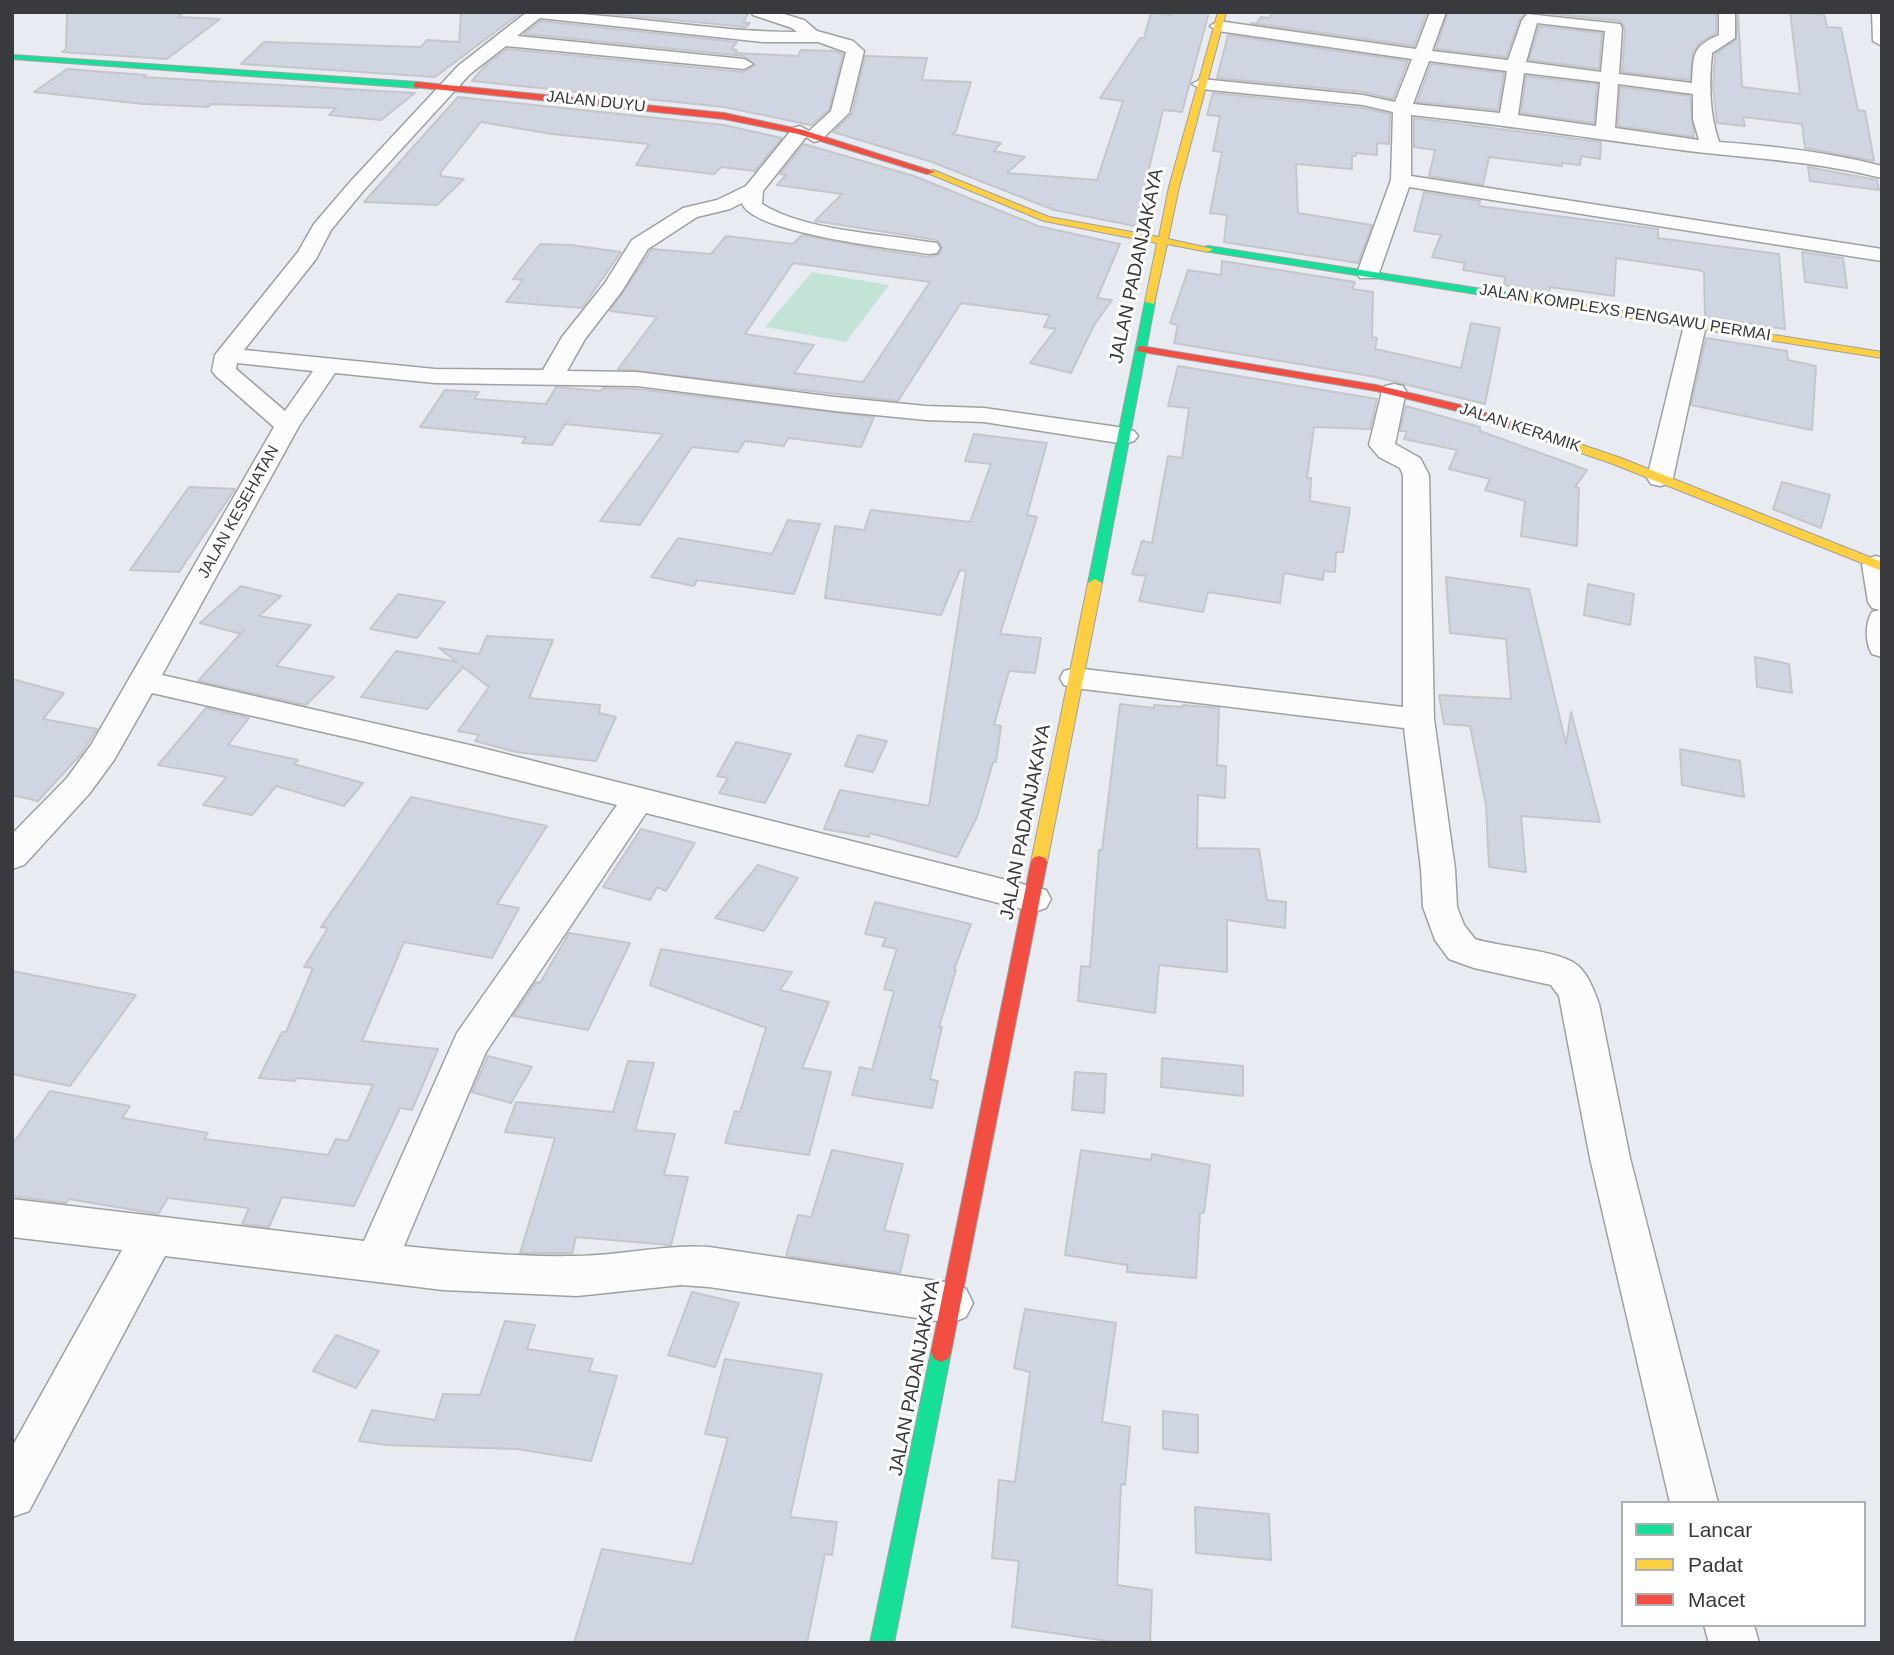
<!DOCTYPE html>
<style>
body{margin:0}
#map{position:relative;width:1894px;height:1655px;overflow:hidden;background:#e8ecf2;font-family:Helvetica,sans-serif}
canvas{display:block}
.frame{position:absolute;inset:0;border:14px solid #383a3e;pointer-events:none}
.legend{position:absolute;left:1621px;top:1501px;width:245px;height:126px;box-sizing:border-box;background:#fff;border:2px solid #afb0b2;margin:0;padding:9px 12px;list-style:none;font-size:21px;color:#383a3e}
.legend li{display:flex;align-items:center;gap:14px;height:35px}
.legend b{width:35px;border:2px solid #afb0b2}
</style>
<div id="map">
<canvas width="1894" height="1655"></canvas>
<div class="frame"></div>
<ul class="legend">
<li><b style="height:9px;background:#16e098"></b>Lancar</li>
<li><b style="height:9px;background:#ffcf43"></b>Padat</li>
<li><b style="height:9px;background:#f24e42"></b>Macet</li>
</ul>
</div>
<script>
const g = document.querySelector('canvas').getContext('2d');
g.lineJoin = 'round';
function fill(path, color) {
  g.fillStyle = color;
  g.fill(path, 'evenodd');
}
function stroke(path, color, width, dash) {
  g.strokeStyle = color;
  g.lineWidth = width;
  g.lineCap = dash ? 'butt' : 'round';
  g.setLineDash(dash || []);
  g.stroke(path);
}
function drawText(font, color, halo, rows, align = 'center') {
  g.font = font + ' Helvetica,sans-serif';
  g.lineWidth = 6;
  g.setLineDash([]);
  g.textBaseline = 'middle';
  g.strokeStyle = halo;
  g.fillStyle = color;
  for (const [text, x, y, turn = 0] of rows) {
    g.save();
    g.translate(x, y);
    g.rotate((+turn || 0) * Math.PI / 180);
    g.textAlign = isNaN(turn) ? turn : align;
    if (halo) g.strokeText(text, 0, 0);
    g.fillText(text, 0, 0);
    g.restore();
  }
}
fill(new Path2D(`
 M812,272L889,285L846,342L765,327Z`), '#c4e3d7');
const building = new Path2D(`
 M67,12H185L178,17L220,19L167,59L62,52L66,49Z
 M458,12H522L435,77L241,64L264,42L421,47L427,40L459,42L461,15Z
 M591,12H749L743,22L750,23L746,27Z
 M1173,12H1209L1182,112L1163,110L1146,181L1156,182L1145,221L1137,220L1135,226L1054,210L932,162L833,132L852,114L865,56L927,58L922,80L971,82L956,131L952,134L1001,143L994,151L1025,157L1007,173L1097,180L1123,101L1100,98L1140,38H1144L1151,13L1171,15Z
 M1272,12H1427L1414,46L1251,23L1256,24L1261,17L1270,18Z
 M1448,12H1525L1520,19L1506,57L1436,49Z
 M1535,12H1716V33L1701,42L1693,52L1690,80L1622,72L1625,28L1620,21Z
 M1738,12L1742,87L1800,94L1790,12L1824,14L1827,27L1841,28L1858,110L1865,111L1874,161L1805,148L1802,124L1743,117L1745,126L1717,123L1713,87L1715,54L1736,40Z
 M541,21L737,42L731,49L737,50L735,53L798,56L801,50L834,51L843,54L829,110L811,125L724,107L472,81L486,65L507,49L744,72L755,65L744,56L524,34Z
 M1539,26L1602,33L1599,69L1529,60Z
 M1228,35L1408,61L1393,99L1363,92L1217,78Z
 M1431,64L1504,73L1498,110L1417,102Z
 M67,69L146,75L143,77L415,93L381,120L329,115L336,108L211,104L208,107L144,104L34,92Z
 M1526,76L1597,84L1594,123L1521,113Z
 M1620,87L1690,96L1694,137L1618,126Z
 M1213,93L1363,108L1390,114L1389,144L1377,143V155L1356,153V156H1352V169L1296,164L1298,213L1372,225L1358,263L1224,242L1227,215L1210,213L1222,152L1213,151L1220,116L1207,115Z
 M458,97L724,125L782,138L755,171L721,167L714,174L636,165L649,144L552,134L481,122L441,172L440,176L464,179L437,205L364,202Z
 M1414,118L1601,142L1600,159L1581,156L1580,165L1562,163V166L1489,157L1483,185L1429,176L1435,150L1414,147Z
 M804,144L914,176L1038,226L1120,244L1097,298L1112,300L1094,325L1071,373L1030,363L1056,329L1044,327L1050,315L961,303L898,401L618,369L657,317L610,311L652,249L711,254L726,236L793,244L802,235L887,251L929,257L939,254L942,247L937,240L815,221L842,194L777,185L786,175L780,174ZM793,263L894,277L930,282L863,382L794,373L814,345L745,334Z
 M1808,167L1877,180L1879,190L1810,181Z
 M1424,192L1480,201L1479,206L1658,229V238L1779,254L1785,329L1705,317L1704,272L1698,270L1616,258L1614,296L1550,287V293L1504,285L1505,277L1463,270L1465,263L1432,257L1441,235L1414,231Z
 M540,244L570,245L621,252L582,308L506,302L523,280L513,279Z
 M1802,252L1843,258L1847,288L1805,282Z
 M1222,261L1355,282L1352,289L1373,292L1372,337L1377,338L1375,349L1461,368L1471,323L1500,328L1485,404L1376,377L1174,343L1178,325L1170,323L1188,270L1221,275Z
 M1706,338L1787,351L1788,360L1816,366L1812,430L1691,405Z
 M1178,366L1377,399L1370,429L1314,427L1307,478H1311L1310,501L1350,508L1343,552H1336L1335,572L1324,571L1323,580L1284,573L1280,603L1208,592L1203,612L1139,601L1146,576L1132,574L1142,541L1152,543L1168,456L1182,458L1189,408L1168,406Z
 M556,387L601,391L603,388L637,389L874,417L861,447L788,438L784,446L745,441L738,452L692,447L640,525L600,521L663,434L565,424L552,445L522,443L526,437L420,427L445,390L479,392L474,399L546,404Z
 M1406,406L1480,427V431L1587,470L1575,487L1579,488L1577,546L1521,536L1525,501L1485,490L1490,479L1449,469L1457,450L1404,439L1407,431H1400Z
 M974,434L1047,443L1027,515L1037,517L1000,634L1041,638L1035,673L1009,671L994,725L1001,726L996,762H993L977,817L957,857L870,833L869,837L824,829L840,790L929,806L966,571L960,570L941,615L825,598L835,526L864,530L871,510L970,522L991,464L965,461Z
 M1782,482L1830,495L1821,528L1773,509Z
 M189,487L235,489L179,572L130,570Z
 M788,520L820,524L794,594L697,580L694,586L651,577L678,538L772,554Z
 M1446,577L1529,589L1566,744L1571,712L1600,822L1521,816L1526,872L1489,867L1486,805L1470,726L1444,724L1439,695L1511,699L1506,639L1450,633Z
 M1588,584L1634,594L1630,625L1584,615Z
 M241,586L281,596L259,616L311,625L276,666L334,677L306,705L198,681L244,630L241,634L200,623Z
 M398,594L445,602L417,638L370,629Z
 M487,636L553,640L529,698L600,705L599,713L616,717L596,761L516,752L475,741L479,735L458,731L489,687L463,667L427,709L361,697L396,651L457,662L439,648L479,654Z
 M1755,657L1789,664L1792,693L1757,687Z
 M12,679L64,693L43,719L97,729L81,754L38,801L12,795Z
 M1120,704L1154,708V705L1182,707L1183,705L1219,708L1217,765L1226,766L1225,798L1198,795L1197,848L1259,849L1267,900L1286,902L1285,928L1227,920V972L1159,965L1155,1013L1078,1001L1081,966L1090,967L1099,850H1102Z
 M206,708L249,718L228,745L298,760L294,764L363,783L344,806L276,786L252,815L203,805L227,777L158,765Z
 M858,735L887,741L873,772L845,766Z
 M736,742L791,754L765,803L719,793L728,778L717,776Z
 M1680,749L1740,761L1744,797L1682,785Z
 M411,797L547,826L497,904L519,908L492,958L404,942L362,1041L438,1049L412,1110L400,1108L354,1206L282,1197L269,1227L242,1224L249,1208L168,1198L158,1214L69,1199L66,1203L12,1196V1145L50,1091L130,1106L122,1118L208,1133L204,1139L328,1155L336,1139L348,1141L373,1085L297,1078L295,1081L259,1078L282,1032H286L313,968L304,967L328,928L321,927Z
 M641,829L695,843L666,891L657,887L650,900L603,887Z
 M758,865L798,878L764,931L715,918Z
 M875,902L971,924L954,970H956L939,1027H942L930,1079L938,1081L932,1108L852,1095L860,1067L872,1070L894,991L884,989L897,949L882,946L886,938L865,934Z
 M569,933L630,943L588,1030L513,1016L536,982L540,983Z
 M661,949L792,972L780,990L829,1002L802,1068L831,1072L809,1155L725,1143L735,1111L740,1112L766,1028L650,985Z
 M12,971L136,995L70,1086L12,1074Z
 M488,1056L532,1067L511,1103L472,1092Z
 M1162,1058L1243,1066V1096L1161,1087Z
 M628,1061L654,1063L635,1130L675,1134L664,1175L688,1177L671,1245L576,1237L572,1253H520L555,1138L505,1132L516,1102L613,1112Z
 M1075,1072L1106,1074L1104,1113L1072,1110Z
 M832,1150L903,1164L884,1230L909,1235L900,1273L786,1256L798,1215L811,1217Z
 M1081,1150L1151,1160L1152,1154L1210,1165L1204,1213H1200L1196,1278L1127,1272V1265L1065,1255Z
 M692,1292L739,1303L715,1367L668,1355Z
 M1025,1309L1116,1323L1102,1422L1130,1427L1125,1485L1121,1484L1117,1585L1152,1590L1150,1643H1121L1012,1627L1019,1561L992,1558L999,1480L1015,1482L1030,1372L1014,1368Z
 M505,1321L535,1325L527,1349L593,1359L589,1371L617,1376L591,1461L517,1449L386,1445L359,1441L372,1410L435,1420L443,1394L480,1395Z
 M336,1335L379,1351L356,1388L313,1371Z
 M725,1359L822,1374L790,1517L837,1522L832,1555L825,1554L807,1643H574L602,1549L692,1564L728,1438L705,1434Z
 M1163,1411L1198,1415V1453L1163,1449Z
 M1195,1507L1269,1514L1271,1560L1196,1553Z`);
fill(building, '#cfd6e1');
stroke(building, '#c4c6ca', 2);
const street = new Path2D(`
 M527,12C618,12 707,32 797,32L792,28L753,15L751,12H777L804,20L817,31L853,41L864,51L849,113L821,140L814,142L806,137L763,191L762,204C805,231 879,233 929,242L937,243L940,248L937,253L929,254C897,249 751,233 742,203L730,209L697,217L648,249L622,291L585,339L567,371L637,372L835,397L926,406L984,408L1125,428L1134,431L1138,436L1134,441L1125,444L984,422L926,420L835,411L637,386L435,383L335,373L299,426L162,675L478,747L1046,890L1051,899L1046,908L1034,912L646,813L486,1052L404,1246C460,1252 519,1257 575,1256C620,1256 664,1244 709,1247L951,1283L966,1289L973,1303L966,1317L951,1323L709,1287L681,1285L577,1296L443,1290L165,1256L29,1511L12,1517V1447L122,1250L12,1237V1199L364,1241L457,1033L617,805L367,742L152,693L114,760L89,794L24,865L12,869V834L67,778L91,745L274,427L216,376L212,371L215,355L298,252L314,224L350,182L458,66ZM540,18L763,42H818L846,52L831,111L809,131L800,126L793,128L746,186L717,200L683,208L632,240L605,283L562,337L543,370L435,369L244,350L316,259L331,230L364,190L470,74L506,46L744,69L753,64L744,59L517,36ZM237,363L313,371L285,411L236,369Z
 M1430,12H1446L1432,51L1508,60L1522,20L1527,14L1620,24L1622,28L1619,74L1692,83C1694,55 1691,47 1719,35V12H1735V38L1712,53C1709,84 1709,112 1719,142C1774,146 1828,152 1882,166V178C1818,162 1762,159 1697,152C1602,140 1507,125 1411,115V176L1882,249V261L1409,187L1379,273L1376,278H1360L1357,273L1391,180L1393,112L1363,105L1201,89L1192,84L1201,79L1363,95L1395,102L1412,59L1218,31L1210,26L1218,21L1416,49ZM1537,23L1605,31L1601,72L1526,62ZM1429,61L1507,71L1500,113L1413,104ZM1524,73L1600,82L1596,126L1518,115ZM1618,84L1693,94V119L1699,140L1615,128Z
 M1872,12H1882V46L1873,41Z
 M1695,318L1703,320L1706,325L1673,478L1669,484L1660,486L1651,484L1647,478L1684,325L1687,320Z
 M1394,384L1403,386L1406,391L1395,444L1420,458L1429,475L1434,719L1455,869L1457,907L1464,925L1475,939C1498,947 1560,950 1577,965C1589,975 1594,991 1599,1004L1630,1158L1718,1503H1670L1590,1158L1559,996L1551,985L1474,968L1449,959L1435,940L1423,907L1421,869L1404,728L1075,688L1064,685L1060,678L1064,671L1075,668L1403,707V475L1400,468L1379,457L1369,445L1382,391L1385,386Z
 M1876,556L1882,558V657L1872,654C1865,643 1865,623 1872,612L1880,610L1872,608L1868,602L1862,565L1866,559Z
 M1704,1625H1754L1759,1643H1709Z`);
const fast = new Path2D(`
 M12,55L417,82L421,85L417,88L12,59Z
 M1208,246L1514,294L1519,297L1514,300L1204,251V247Z
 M1150,299L1155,302L1102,583L1095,587L1088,583L1145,302Z
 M941,1342L948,1345L951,1352L894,1643H870L931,1352L934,1345Z`);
const slow = new Path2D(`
 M1218,12H1226L1179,187L1168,239L1213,249L1208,252L1167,244L1154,304L1145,302L1157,243L1044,221L925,172L933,170L1049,217L1159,237L1169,187Z
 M1514,294L1882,352V358L1510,299V295Z
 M1562,438L1621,458L1882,562V571L1613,464L1558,445L1556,442Z
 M1095,579L1102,583L1047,862L1045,866H1033L1031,862L1088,583Z`);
const jam = new Path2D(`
 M417,82L724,113L803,130L935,172L927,174L798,134L724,119L414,87V83Z
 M1141,346L1376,385L1465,406L1568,442L1562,446L1558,445L1457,411L1376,391L1137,351V347Z
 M1039,856L1045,858L1047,862L951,1352L948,1359L941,1362L934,1359L931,1352L1031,862L1033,858Z`);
stroke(street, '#9ea0a4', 3);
stroke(fast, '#9ea0a4', 2);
stroke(slow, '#9ea0a4', 2);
stroke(jam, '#9ea0a4', 2);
fill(street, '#fcfcfd');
fill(fast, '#16e098');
fill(slow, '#ffcf43');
fill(jam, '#f24e42');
drawText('16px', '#383a3e', '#fff', [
 ["JALAN DUYU",596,102,6],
 ["JALAN KOMPLEXS PENGAWU PERMAI",1625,313,9],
 ["JALAN KERAMIK",1520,428,18],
 ["JALAN KESEHATAN",239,512,-61]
]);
drawText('19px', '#383a3e', '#fff', [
 ["JALAN PADANJAKAYA",1137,266,-78],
 ["JALAN PADANJAKAYA",1026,822,-79],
 ["JALAN PADANJAKAYA",915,1378,-79]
]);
</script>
